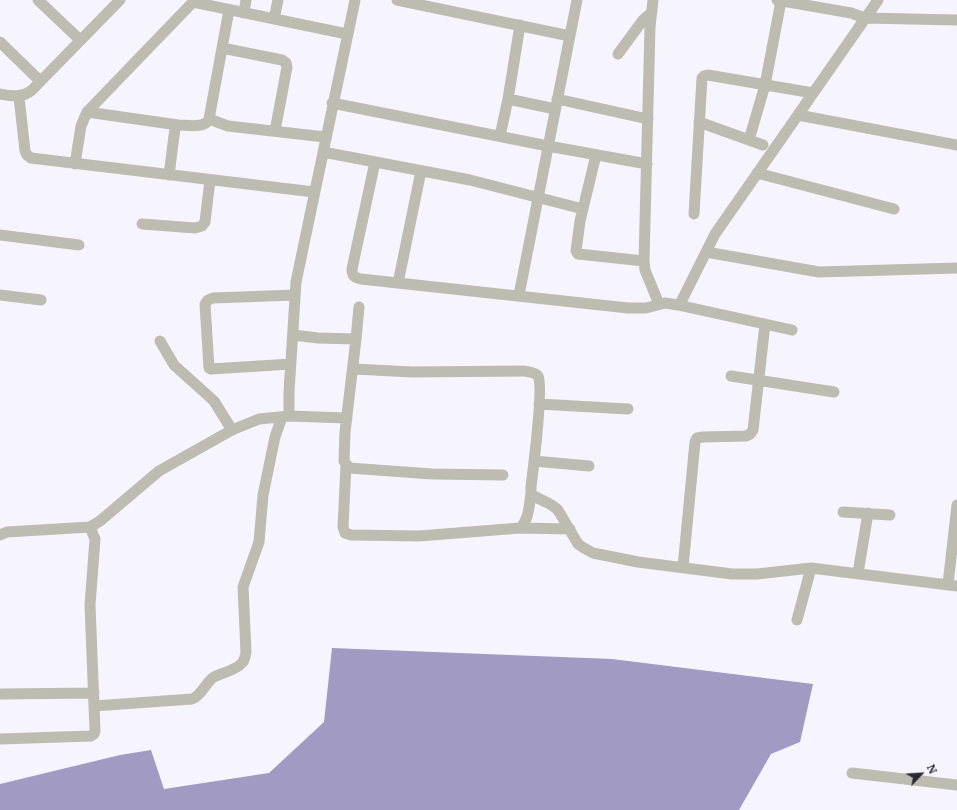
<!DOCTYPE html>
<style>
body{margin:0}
#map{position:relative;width:957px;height:810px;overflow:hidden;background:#f6f5ff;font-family:Merriweather,serif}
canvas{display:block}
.north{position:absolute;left:901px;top:754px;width:40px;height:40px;-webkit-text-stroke:3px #f6f5ff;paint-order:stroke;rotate:65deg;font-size:11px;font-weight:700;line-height:16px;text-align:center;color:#2a2932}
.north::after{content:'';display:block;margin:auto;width:14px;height:18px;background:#2a2932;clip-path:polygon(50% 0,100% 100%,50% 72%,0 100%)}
</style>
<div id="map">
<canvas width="957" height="810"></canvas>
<div class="north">N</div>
</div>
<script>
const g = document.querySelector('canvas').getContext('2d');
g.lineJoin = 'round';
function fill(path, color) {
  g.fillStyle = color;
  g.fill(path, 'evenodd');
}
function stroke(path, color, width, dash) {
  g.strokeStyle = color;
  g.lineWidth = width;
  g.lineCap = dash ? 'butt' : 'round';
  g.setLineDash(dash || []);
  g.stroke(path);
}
fill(new Path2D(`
 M332,648L612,659L813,684L800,742L771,754L739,810H0V784L120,755L151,750L164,789L269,773L324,722Z`), '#a19ac2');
stroke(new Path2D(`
 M38,0L80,40
 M397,0L570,36
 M653,0L650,27L644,261L645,270L659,304
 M777,0L851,13L865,18L957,20
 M193,2L347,34
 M244,13L246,0
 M274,19L278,0
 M0,42L40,81
 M222,48L282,60L286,63L287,67L275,131
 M618,54L643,20L652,12
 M0,94C12,96 21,98 31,91L120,0
 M19,97L25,151L27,155L31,158L314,192
 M508,99L555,109
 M557,99L648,119
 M332,103L548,146L647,164
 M87,112L178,125
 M798,115L957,145
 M209,119L228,126L325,137
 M699,122L763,145
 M500,136L508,99L520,25
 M749,140L765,85L781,1
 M323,152L470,180L583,209
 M596,155L580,221L576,251L578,254L644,261
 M375,162L352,269C352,276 354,277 361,279L628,308H646L665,303L678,305L681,302L715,234L878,0
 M75,164L81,126L87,112L195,0
 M757,173L894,209
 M169,175L175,128L178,125C187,125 205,129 209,119L229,10
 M694,214L702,78L704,76L708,75L813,93
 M142,224L195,228L202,226L205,222L210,180
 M0,235L79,245
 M706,252L819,272L957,268
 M398,283L421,171
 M0,295L41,300
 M519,295L577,0
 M678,305L792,330
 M293,335L318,338L356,339L345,432L344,461L349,468L432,474L503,475
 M356,339L359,307
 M160,341L174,365L214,401L232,430
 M291,364L211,369L209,368L205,304L208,300L213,298L295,295
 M354,369L412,372L524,371C528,372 535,372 538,376C544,387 533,470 531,487V494C539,500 550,502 558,510L578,544L584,548L593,553L638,562L732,574H757L811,568L957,586
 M731,376L834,392
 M539,404L628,409
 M289,416V392L296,282L355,0
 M534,461L589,466
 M346,465L343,527L345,533L351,535L419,536L520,528L570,529
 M843,512L890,515
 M520,528C529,520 529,505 531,494
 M0,535L7,532L90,527L100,521L159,471L232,430L259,419L289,416L347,418
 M683,567L695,442L697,438L703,437L746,436L750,434L753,430L765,324
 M858,573L868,513
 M948,584L957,505
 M797,620L811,568
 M0,694L94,693
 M94,706L192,699C202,695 205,683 214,677C223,672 235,671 242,663C245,660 245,656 246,652L243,587L259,542L263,495L275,437L282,417
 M0,739L91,736L94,734L95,731L90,605L95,539L90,527
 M852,773L957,785`), '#bebbb0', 11);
</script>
